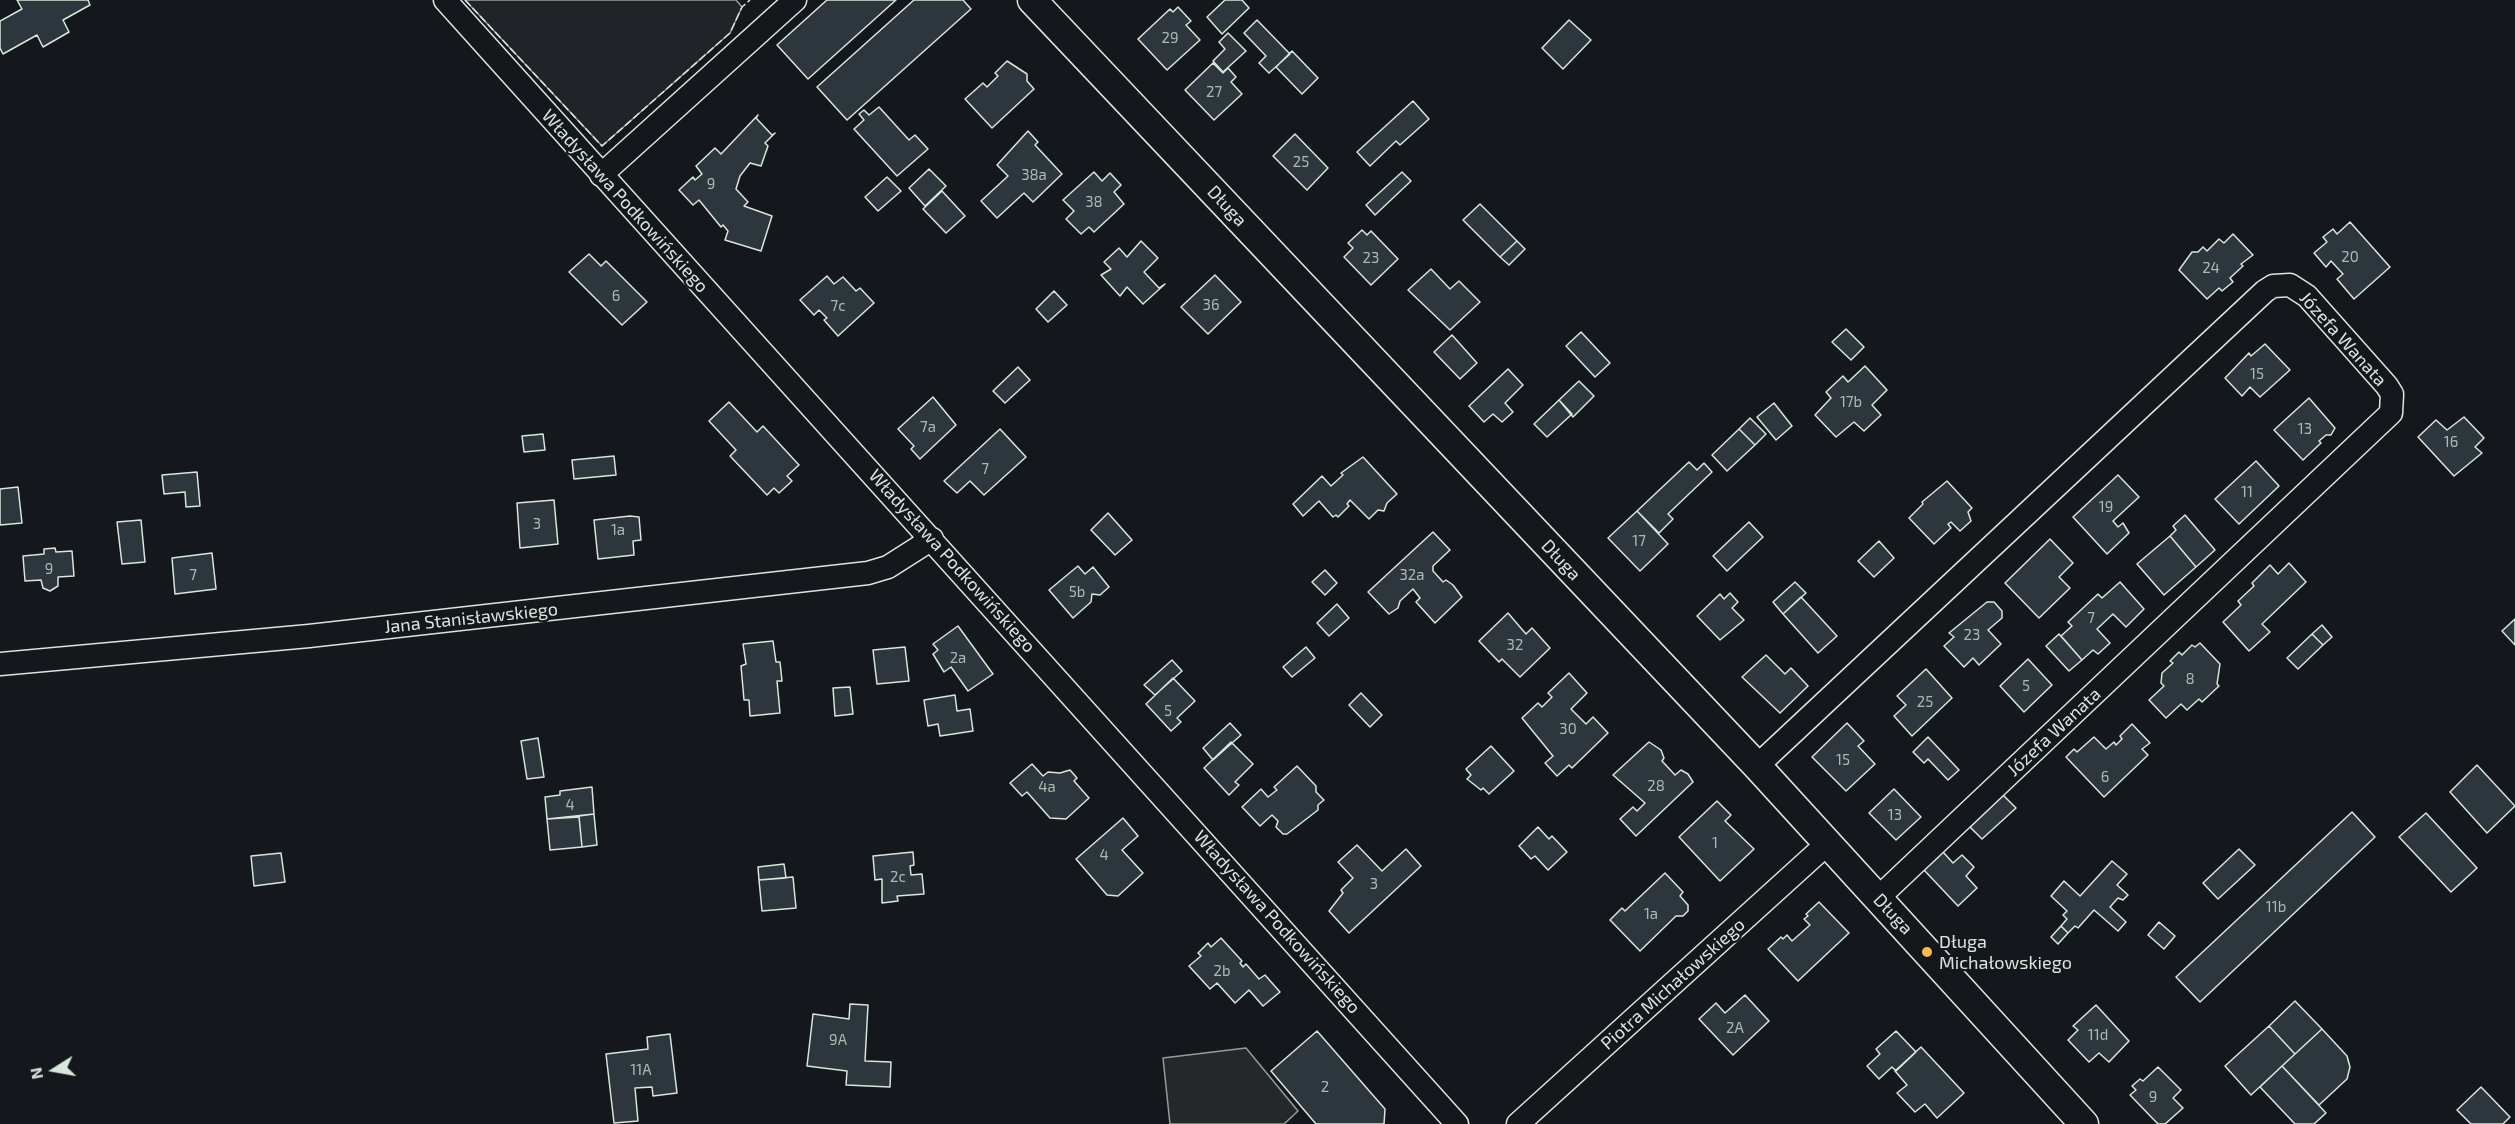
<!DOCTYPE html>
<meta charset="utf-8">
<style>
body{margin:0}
#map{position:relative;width:2515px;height:1124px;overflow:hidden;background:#14181c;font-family:"Exo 2",sans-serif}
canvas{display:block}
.north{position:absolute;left:24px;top:1040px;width:60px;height:60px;-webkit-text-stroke:4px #14181c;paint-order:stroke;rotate:259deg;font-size:16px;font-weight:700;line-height:24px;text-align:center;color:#d8e6dc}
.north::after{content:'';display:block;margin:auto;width:21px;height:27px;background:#d8e6dc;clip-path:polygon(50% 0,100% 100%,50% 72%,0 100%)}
</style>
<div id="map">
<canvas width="2515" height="1124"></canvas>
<div class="north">N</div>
</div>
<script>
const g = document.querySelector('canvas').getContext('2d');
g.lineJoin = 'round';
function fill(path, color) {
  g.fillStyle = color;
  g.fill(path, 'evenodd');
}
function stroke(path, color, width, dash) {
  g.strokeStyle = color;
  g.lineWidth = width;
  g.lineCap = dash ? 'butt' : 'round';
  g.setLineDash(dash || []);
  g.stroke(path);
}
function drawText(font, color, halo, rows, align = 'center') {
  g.font = font + ' "Exo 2",sans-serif';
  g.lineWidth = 4.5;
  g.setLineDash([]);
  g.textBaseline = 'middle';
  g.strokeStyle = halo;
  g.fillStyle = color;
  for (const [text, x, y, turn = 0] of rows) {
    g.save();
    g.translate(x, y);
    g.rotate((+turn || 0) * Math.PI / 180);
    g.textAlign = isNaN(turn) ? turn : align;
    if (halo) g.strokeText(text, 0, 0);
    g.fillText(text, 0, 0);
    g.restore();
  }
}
const green = new Path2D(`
 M465,0H736L742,7L730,33L602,146Z`);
fill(green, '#202428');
stroke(green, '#939e99', 1.5);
const parking = new Path2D(`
 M1246,1048L1298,1111L1284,1124H1170L1163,1058Z`);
fill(parking, '#24282b');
stroke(parking, '#939e99', 1.5);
const building = new Path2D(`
 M17,0H88L90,5L63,20L69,32L43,47L37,35L3,54L0,48V21L22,9Z
 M827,0H896L808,79L777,45Z
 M914,0H963L971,9L847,120L817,87Z
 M1225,0H1242L1249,8L1222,34L1207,17Z
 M1178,7L1191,21L1186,25L1200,40L1167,70L1138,39L1170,9L1173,12Z
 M1257,20L1290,54L1269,73L1259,63L1266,56L1244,33Z
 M1569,20L1591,40L1563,69L1542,48Z
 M1228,33L1246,51L1223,72L1213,61L1225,49L1219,42Z
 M1292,51L1318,78L1302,94L1276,67Z
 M1007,61L1027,74V81L1034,89L992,128L965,99L983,83L987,87L998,76L995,73Z
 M1213,63L1223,73L1228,68L1236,77L1231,82L1242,94L1214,120L1185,90Z
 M1413,101L1429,119L1400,145L1396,141L1370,166L1357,152Z
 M879,107L909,140L915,135L928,149L897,176L854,129L864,120L859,114L864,110L869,115Z
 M758,115L756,118L772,135L775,133L765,143L768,146L761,166L750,163L740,176L736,189L748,202L744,206L772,216L761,251L725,240L728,231L723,225L721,227L699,200L693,205L679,190L693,177L695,180L702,174L696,166L715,148L721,154Z
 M1028,131L1038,142L1035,145L1062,174L1033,202L1024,193L997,218L981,201L1008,176L997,165Z
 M1295,134L1328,168L1307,190L1273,156Z
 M929,169L946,186L925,206L909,188Z
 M1094,172L1102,181L1110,173L1121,185L1114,192L1124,204L1094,232L1089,227L1081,234L1066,219L1074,211L1063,200Z
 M1402,172L1411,181L1375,215L1366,205Z
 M887,177L901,191L878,211L865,197Z
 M942,191L965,216L946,233L923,209Z
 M1480,204L1517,241L1500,257L1463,220Z
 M2350,222L2390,267L2354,299L2337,279L2343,274L2331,261L2326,267L2314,253L2327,242L2323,237L2333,229L2337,234Z
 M1362,230L1367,235L1371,231L1398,259L1371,285L1344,257L1353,248L1348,243Z
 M2233,234L2253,255L2241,264L2243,266L2230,278L2233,282L2222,291L2219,288L2207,299L2179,270L2192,252H2198L2203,247L2207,251L2219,239L2224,243Z
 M1141,241L1158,258L1144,272L1159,288L1165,284L1143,304L1127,287L1120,296L1101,275L1111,269L1104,262L1119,248L1127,257Z
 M1517,241L1525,249L1509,265L1500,257Z
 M589,254L601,266L606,261L647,302L622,325L569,272Z
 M1431,269L1450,289L1459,281L1480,302L1450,330L1408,290Z
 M1215,275L1241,302L1208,334L1181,307Z
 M827,276L834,284L843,277L856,291L860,288L874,303L838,336L824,320L827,318L819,310L814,315L800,300Z
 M1054,291L1067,305L1048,322L1036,309Z
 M1846,329L1864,347L1851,360L1832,342Z
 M1581,332L1610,363L1595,377L1566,346Z
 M1452,335L1477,363L1460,379L1434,352Z
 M2265,344L2290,370L2260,397L2250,387L2242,396L2225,378L2249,353L2251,356Z
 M1865,366L1887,390L1872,405L1881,415L1864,431L1854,422L1836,437L1815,415L1831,398L1826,392L1843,376L1848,382Z
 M1018,367L1030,380L1005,403L993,391Z
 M1508,369L1523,385L1505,403L1513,412L1502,422L1493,414L1484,422L1469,406Z
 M1579,381L1594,396L1573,417L1559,400Z
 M933,397L956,425L920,459L911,449L914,446L898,429Z
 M2309,398L2335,428L2331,435H2326L2319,441L2321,443L2303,460L2274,430Z
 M1559,400L1572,414L1547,437L1534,424Z
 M729,402L757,432L763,426L799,465L787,476L792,481L779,493L774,488L767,495L730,456L736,450L709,421Z
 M1774,403L1792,426L1776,440L1757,417Z
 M2464,417L2484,438L2475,447L2482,453L2454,476L2418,437L2436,420L2447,430Z
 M1750,418L1766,434L1755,445L1739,429Z
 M1000,429L1026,457L984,495L970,481L957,493L944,481Z
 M1739,429L1755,445L1727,471L1712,455Z
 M543,434L545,450L524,452L522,436Z
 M614,456L616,475L574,479L572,460Z
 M1363,457L1397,494L1387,503L1384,511L1378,510L1369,519L1350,500L1347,504L1349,506L1338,517L1336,515L1333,517L1319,501L1303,516L1293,504L1322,476L1331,486L1343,475L1341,473Z
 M2256,461L2279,486L2239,524L2215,499Z
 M1689,462L1697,470L1704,463L1712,472L1668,514L1673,519L1659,533L1637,511Z
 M197,472L200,506L186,507L185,492L164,494L162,475Z
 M2118,475L2139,497L2113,521L2118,527L2123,523L2129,533L2107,554L2073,517Z
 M1947,481L1972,508L1968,512L1971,521L1960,531L1951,522L1948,524L1951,528L1934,544L1909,518L1923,504L1922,502Z
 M18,487L22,523L0,525V489Z
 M554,500L558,544L520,548L517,503Z
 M1637,511L1668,544L1640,571L1608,538Z
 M1108,513L1132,540L1115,555L1091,530Z
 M2185,515L2215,550L2196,567L2170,536L2176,530L2173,526Z
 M630,516L639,517L641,540L633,541L634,555L598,559L594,520Z
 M141,520L145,562L122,564L117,522Z
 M1749,522L1763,537L1727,571L1713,556Z
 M1433,532L1450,550L1433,566V571L1443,582L1446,580L1453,585L1462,597L1435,623L1416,602L1420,598L1413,589L1400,601L1398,608L1389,614L1368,592Z
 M2170,536L2196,567L2164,595L2137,564Z
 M2050,539L2073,563L2059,577L2070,588L2039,618L2005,583Z
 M1879,541L1894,558L1874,577L1858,561Z
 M55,548L56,552L72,551L74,576L58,577V586L50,591L43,588L41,580L25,581L23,556L44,554V549Z
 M212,553L216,589L175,594L172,558Z
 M2289,563L2306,582L2262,624L2270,632L2249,651L2223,622L2241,605L2238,601L2254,586L2252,583L2270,565L2278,574Z
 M1078,566L1085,574L1093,567L1109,587L1100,595L1092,594L1091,602L1073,618L1049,590Z
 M1325,570L1337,583L1325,595L1312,582Z
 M1795,582L1806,593L1783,614L1773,602Z
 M2120,582L2144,609L2126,627L2113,614L2097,629L2110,643L2098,654L2093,650L2082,660L2061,636L2072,626L2068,622L2098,594L2102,598Z
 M1730,593L1738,602L1732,608L1744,620L1720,640L1697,616L1720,594L1724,599Z
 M1801,597L1837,636L1818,653L1783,614Z
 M1987,602H1994L2002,611V618L1988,630L2001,644L1979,665L1973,658L1964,667L1944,646L1954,637L1949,633Z
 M1337,604L1349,618L1329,636L1317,623Z
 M1508,613L1526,634L1532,628L1550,648L1520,677L1502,659L1499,662L1479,641Z
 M2515,619V645L2502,631Z
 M2322,625L2332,637L2323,645L2312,634Z
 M958,626L993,674L968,691L951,667L944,672L933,654L938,650L933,644Z
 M2059,634L2082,660L2069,671L2046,646Z
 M2312,634L2323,645L2298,669L2287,658Z
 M773,641L776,662H780L782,681H777L780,713L750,716L749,700H744L741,666L746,664L743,644Z
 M2200,643L2220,664L2217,684L2219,686L2202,702L2199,699L2187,710L2181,704L2166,718L2149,700L2164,686L2161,683L2162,673L2173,663L2170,661L2179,652L2182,655L2192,645L2195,647Z
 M905,647L909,681L877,684L873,650Z
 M1306,647L1315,658L1292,677L1283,667Z
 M1766,655L1785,674L1791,668L1808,686L1780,713L1742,677Z
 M2028,659L2052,685L2024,712L2000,686Z
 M1172,660L1182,671L1155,695L1144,685Z
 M1926,669L1952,698L1912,736L1894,716L1906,705L1897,696Z
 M1569,673L1587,693L1571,709L1586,724L1593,717L1608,733L1572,768L1569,765L1557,776L1545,763L1553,756L1522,718L1538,703L1542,707L1552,697L1548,693Z
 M1173,678L1195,701L1177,718L1181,722L1171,731L1146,704Z
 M850,687L853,714L835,716L833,688Z
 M1361,693L1382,715L1370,727L1349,705Z
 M955,695L957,711L970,709L973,731L940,736L938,724L928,726L924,700Z
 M1230,723L1241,735L1213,760L1203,748Z
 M1847,723L1864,741L1858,746L1875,764L1846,791L1812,757Z
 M2132,724L2150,743L2142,749L2148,755L2104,797L2066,757L2074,749L2077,752L2094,737L2106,749L2114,742L2116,745L2122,739L2120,736Z
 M1928,737L1959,770L1948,780L1928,759L1924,763L1913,752Z
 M538,738L544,777L527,779L521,741Z
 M1231,742L1253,764L1235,782L1239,785L1229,795L1204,768Z
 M1649,742L1661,750L1664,758L1662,761L1675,775L1681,770L1688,774L1693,782L1636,836L1620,819L1633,807L1637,811L1645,803L1613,775Z
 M1491,746L1514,771L1489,794L1483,788L1481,790L1467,779L1471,775L1466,769Z
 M1032,764L1043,776L1048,772L1060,773L1070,770L1077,778L1074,781L1089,798L1066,819L1050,818L1027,792L1022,796L1010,783Z
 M2477,765L2515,806L2487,833L2450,792Z
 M1297,766L1316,786V792L1324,800L1318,805V810L1287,834H1283L1276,827L1278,821L1272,815L1260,826L1242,807L1261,789L1268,797L1277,790L1274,787Z
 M592,787L594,814L547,819L545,797L560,795V791Z
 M1894,789L1921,817L1896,840L1869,813Z
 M2003,795L2016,808L1982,839L1970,827Z
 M1717,801L1731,815L1725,821L1754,849L1720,881L1679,837Z
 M2352,812L2375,837L2200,1002L2176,977Z
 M2426,813L2477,868L2451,892L2399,837Z
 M594,814L597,845L582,847L579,816Z
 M579,817L582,847L550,850L547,819Z
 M1123,818L1138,836L1122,850L1143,873L1118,896L1107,895L1076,859Z
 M1538,827L1549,839L1552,836L1567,852L1548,870L1535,856L1531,859L1519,846Z
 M1357,845L1382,871L1406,849L1421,866L1349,933L1329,911L1343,893L1341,890L1353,878L1338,862Z
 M2239,849L2255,865L2218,899L2203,883Z
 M913,852L914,865L910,866L911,875L922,874L924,894L897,896L898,901L882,903V879L875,880L873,856Z
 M1943,852L1953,863L1962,855L1974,867L1966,876L1977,888L1958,906L1924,870Z
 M281,853L285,882L254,886L251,856Z
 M2112,861L2127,874L2117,885L2128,895L2123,900L2118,898L2110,907L2126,922L2118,931L2094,910L2078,928L2075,926L2068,933L2061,926L2067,919L2063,915L2067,911L2051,896L2064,881L2080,896Z
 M784,864L786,878L759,880L758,867Z
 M1665,873L1683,892L1680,896L1688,905V911L1683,916H1676L1640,951L1610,920L1622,908L1625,911Z
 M793,877L796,908L762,911L759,880Z
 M1819,902L1849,933L1798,981L1768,949L1781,937L1783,939L1787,935L1792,941L1810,925L1804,919L1808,916L1806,914Z
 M2159,922L2175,936L2164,949L2148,935Z
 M2061,926L2068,933L2058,944L2051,937Z
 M1221,938L1242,961L1240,963L1243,967L1246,964L1259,979L1265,975L1280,992L1263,1006L1249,990L1235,1003L1217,983L1210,989L1189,966L1201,956L1198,953L1208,943L1211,947Z
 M1745,995L1769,1021L1733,1055L1699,1019L1716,1003L1725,1013Z
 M2295,1001L2322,1029L2295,1054L2269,1026Z
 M850,1004L868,1005L865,1061L891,1062L890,1087L846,1085L847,1071L807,1066L813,1014L849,1019Z
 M2096,1005L2129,1041L2109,1062L2099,1053L2089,1062L2068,1040L2078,1030L2073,1026Z
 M2269,1026L2295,1054L2251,1095L2225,1066Z
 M2322,1029L2347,1056L2350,1067L2347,1079L2319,1105L2282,1066Z
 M1317,1031L1385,1109L1384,1124H1316L1271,1071Z
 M1896,1031L1916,1052L1896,1071L1892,1067L1879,1079L1867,1066L1880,1054L1876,1049Z
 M670,1034L677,1093L653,1096L652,1087L635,1088L638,1121L614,1123L606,1054L648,1049L647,1037Z
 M1921,1047L1964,1093L1937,1118L1925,1104L1915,1112L1897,1093L1907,1085L1895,1071Z
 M2282,1066L2326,1113L2314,1124H2295L2260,1087Z
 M2158,1067L2181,1090L2173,1098L2183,1108L2165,1124H2158L2130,1095L2136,1090L2132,1086L2140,1079L2143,1081Z
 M2481,1087L2510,1117L2503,1124H2471L2457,1110Z`);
fill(building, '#2c363c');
stroke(building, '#d8e6dc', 1.5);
const minor = new Path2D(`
 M445,0L1457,1124
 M601,175L795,0
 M0,664L309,636L868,573L888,567L932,539
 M1757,766L2265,291L2273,286L2290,285L2307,296L2387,386L2392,394L2391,413L1878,898
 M1518,1124L1828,843`);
const tertiary = new Path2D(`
 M1032,0L1757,766L2084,1124`);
stroke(minor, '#d8e6dc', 25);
stroke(tertiary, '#d8e6dc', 31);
stroke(minor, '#14181c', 22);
stroke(tertiary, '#14181c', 28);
stroke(new Path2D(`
 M465,0L602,146L730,33L742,7L750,0`), '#d8e6dc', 1.5, [8, 3]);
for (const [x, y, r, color] of [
 [1927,952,6,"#ffb74d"]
]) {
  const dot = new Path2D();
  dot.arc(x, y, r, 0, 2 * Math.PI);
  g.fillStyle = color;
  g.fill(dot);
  stroke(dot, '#14181c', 2);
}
drawText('15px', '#adbab4', null, [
 ["29",1170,38],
 ["27",1214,92],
 ["25",1301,162],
 ["38a",1034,175],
 ["9",711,184],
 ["38",1094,202],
 ["20",2350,257],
 ["23",1371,258],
 ["24",2211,268],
 ["6",616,296],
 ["36",1211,305],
 ["7c",838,306],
 ["15",2257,374],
 ["17b",1851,402],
 ["7a",928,427],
 ["13",2305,429],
 ["16",2451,442],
 ["7",985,469],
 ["11",2247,492],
 ["19",2106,507],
 ["3",537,524],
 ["1a",618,530],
 ["17",1639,541],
 ["9",49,569],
 ["7",193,575],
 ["32a",1412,575],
 ["5b",1077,592],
 ["7",2091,618],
 ["23",1972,635],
 ["32",1515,645],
 ["2a",958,658],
 ["8",2190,679],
 ["5",2026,686],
 ["25",1925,702],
 ["5",1168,711],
 ["30",1568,729],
 ["15",1843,760],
 ["6",2105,777],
 ["28",1656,786],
 ["4a",1047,787],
 ["4",570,805],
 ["13",1895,815],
 ["1",1715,843],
 ["4",1104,855],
 ["2c",898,877],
 ["3",1374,884],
 ["11b",2276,907],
 ["1a",1651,914],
 ["2b",1222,971],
 ["2A",1735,1028],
 ["11d",2098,1035],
 ["9A",838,1040],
 ["11A",641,1070],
 ["2",1325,1087],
 ["9",2153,1097]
]);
drawText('18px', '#d8e6dc', '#14181c', [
 ["Władysława Podkowińskiego",625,201,48],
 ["Długa",1227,206,47],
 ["Józefa Wanata",2343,339,48],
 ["Długa",1561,560,47],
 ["Władysława Podkowińskiego",952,561,48],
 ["Jana Stanisławskiego",471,618,-6],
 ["Józefa Wanata",2054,732,-43],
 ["Długa",1893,914,47],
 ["Władysława Podkowińskiego",1277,922,48],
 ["Piotra Michałowskiego",1673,984,-42]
]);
drawText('18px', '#d8e6dc', '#14181c', [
 ["Długa",1939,942],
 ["Michałowskiego",1939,963]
], 'left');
</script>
